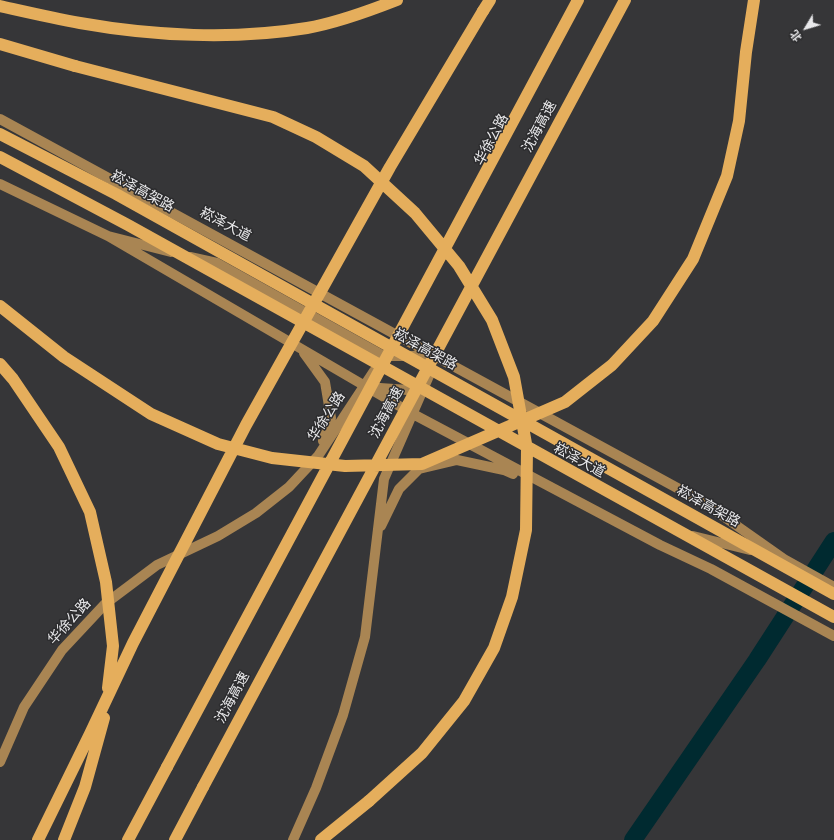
<!DOCTYPE html>
<meta charset="utf-8">
<style>
body{margin:0}
#map{position:relative;width:834px;height:840px;overflow:hidden;background:#363638;font-family:Roboto,"Noto Sans SC",sans-serif}
canvas{display:block}
.north{position:absolute;left:786px;top:8px;width:40px;height:40px;-webkit-text-stroke:3px #2c2c2e;paint-order:stroke;rotate:232deg;font-size:11px;font-weight:700;line-height:16px;text-align:center;color:#e9e9eb}
.north::after{content:'';display:block;margin:auto;width:14px;height:18px;background:#e9e9eb;clip-path:polygon(50% 0,100% 100%,50% 72%,0 100%)}
</style>
<div id="map">
<canvas width="834" height="840"></canvas>
<div class="north">北</div>
</div>
<script>
const g = document.querySelector('canvas').getContext('2d');
g.lineJoin = 'round';
function stroke(path, color, width, dash) {
  g.strokeStyle = color;
  g.lineWidth = width;
  g.lineCap = dash ? 'butt' : 'round';
  g.setLineDash(dash || []);
  g.stroke(path);
}
function drawText(font, color, halo, rows, align = 'center') {
  g.font = font + ' Roboto,"Noto Sans SC",sans-serif';
  g.lineWidth = 3;
  g.setLineDash([]);
  g.textBaseline = 'middle';
  g.strokeStyle = halo;
  g.fillStyle = color;
  for (const [text, x, y, turn = 0] of rows) {
    g.save();
    g.translate(x, y);
    g.rotate((+turn || 0) * Math.PI / 180);
    g.textAlign = isNaN(turn) ? turn : align;
    if (halo) g.strokeText(text, 0, 0);
    g.fillText(text, 0, 0);
    g.restore();
  }
}
stroke(new Path2D(`
 M633,840L757,660L834,541`), '#002a30', 18);
stroke(new Path2D(`
 M0,119L703,502L784,559L834,587
 M0,184L108,236L171,252
 M108,236L413,414L660,545L711,569L834,636
 M190,257L217,263L384,356H435
 M304,353L325,382L331,418L323,441
 M366,387L422,391
 M381,526L399,489L419,469L457,460L504,470L513,474
 M693,536L750,550
 M0,762L24,707L62,650L105,604L157,565L218,536L256,513L289,487L318,456L374,371
 M293,840L316,788L343,715L365,637L384,479L432,369`), '#a98553', 10);
stroke(new Path2D(`
 M483,11L490,0
 M0,44L75,66
 M128,840L167,767
 M175,840L203,787
 M321,840L369,801`), '#e5ae5c', 12);
stroke(new Path2D(`
 M0,6C27,12 53,18 80,23C153,36 234,40 307,28C336,23 369,11 397,0
 M75,66L273,117L316,137L364,166L415,213L459,266L492,320L514,377L527,449L526,530L512,597L494,648L464,701L422,753L369,801
 M0,134L116,194L834,594
 M0,157L128,225L834,617
 M0,306L64,357L151,414L218,444L272,458L345,466L422,464L565,402L612,365L653,321L693,259L727,176L739,121L746,52L754,0
 M0,364L13,379L59,447L90,512L106,582L113,646L108,688
 M167,767L578,0
 M203,787L625,0
 M38,840L90,734L133,643L246,425L390,167L483,11
 M64,840L85,787L104,718`), '#e5ae5c', 12);
drawText('14px', '#e9e9eb', '#2c2c2e', [
 ["沈海高速",540,127,-62],
 ["华徐公路",492,140,-62],
 ["崧泽高架路",142,192,29],
 ["崧泽大道",225,225,28],
 ["崧泽高架路",425,350,29],
 ["沈海高速",387,413,-62],
 ["华徐公路",327,417,-57],
 ["崧泽大道",579,461,29],
 ["崧泽高架路",708,507,29],
 ["华徐公路",70,622,-48],
 ["沈海高速",233,698,-62]
]);
</script>
